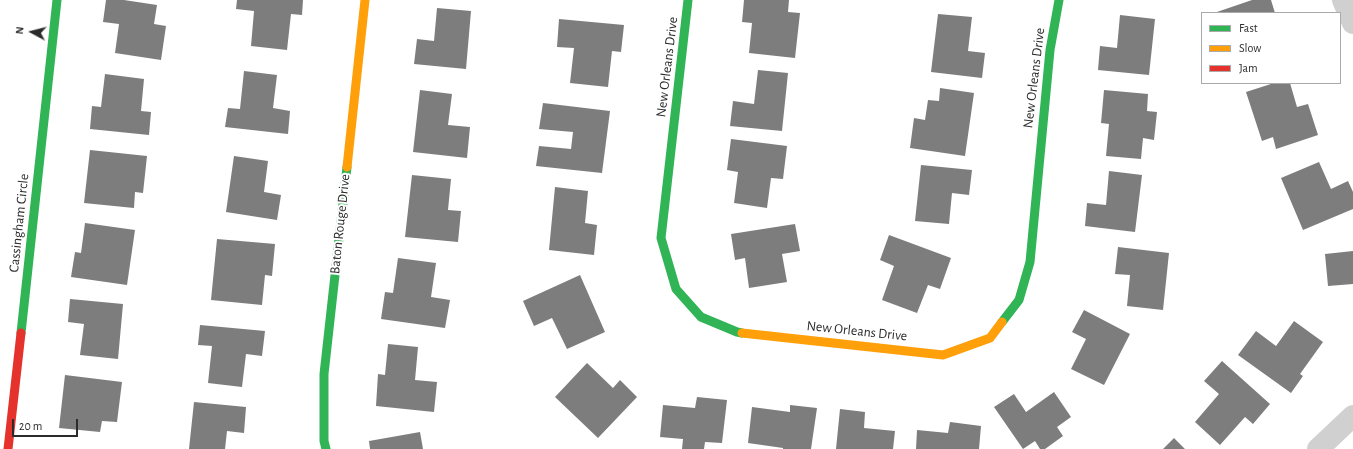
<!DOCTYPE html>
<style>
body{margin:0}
#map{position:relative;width:1353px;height:449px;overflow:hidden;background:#fff;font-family:"Alegreya Sans",sans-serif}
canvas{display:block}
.legend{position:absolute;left:1201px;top:12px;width:140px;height:72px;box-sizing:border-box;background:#fff;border:1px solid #aaa;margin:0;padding:5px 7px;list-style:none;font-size:12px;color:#2b2b2b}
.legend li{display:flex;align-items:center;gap:8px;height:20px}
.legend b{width:20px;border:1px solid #aaa}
.north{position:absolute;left:12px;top:12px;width:40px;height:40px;-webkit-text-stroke:3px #fff;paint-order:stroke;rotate:277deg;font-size:11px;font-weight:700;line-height:16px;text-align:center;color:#2b2b2b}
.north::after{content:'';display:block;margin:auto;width:14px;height:18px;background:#2b2b2b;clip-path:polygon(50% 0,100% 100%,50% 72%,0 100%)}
.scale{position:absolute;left:12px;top:419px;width:66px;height:18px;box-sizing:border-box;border:2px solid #2b2b2b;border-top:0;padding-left:5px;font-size:12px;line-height:14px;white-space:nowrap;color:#2b2b2b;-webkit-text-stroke:3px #fff;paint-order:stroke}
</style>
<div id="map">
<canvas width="1353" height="449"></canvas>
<ul class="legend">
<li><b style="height:5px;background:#30b455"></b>Fast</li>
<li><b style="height:5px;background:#ff9f0a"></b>Slow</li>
<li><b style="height:5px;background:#e5322d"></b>Jam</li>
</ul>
<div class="north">N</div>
<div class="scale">20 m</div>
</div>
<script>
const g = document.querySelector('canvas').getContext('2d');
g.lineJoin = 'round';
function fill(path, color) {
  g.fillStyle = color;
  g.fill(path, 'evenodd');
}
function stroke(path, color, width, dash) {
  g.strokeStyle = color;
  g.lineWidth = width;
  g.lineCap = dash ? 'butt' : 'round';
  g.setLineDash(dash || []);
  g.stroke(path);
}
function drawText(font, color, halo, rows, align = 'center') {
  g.font = font + ' "Alegreya Sans",sans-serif';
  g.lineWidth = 4;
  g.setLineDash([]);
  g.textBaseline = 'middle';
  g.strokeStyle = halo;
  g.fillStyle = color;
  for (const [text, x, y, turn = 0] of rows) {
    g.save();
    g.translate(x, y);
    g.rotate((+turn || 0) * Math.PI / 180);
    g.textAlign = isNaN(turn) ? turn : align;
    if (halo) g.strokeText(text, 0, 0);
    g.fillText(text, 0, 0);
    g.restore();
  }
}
fill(new Path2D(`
 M106,0H124L157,5L154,24L166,26L161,60L115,53L119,24L103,22Z
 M237,0H303L302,15L291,14L287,50L251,46L254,11L236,9Z
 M744,0H789L788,12L800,13L795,58L749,53L752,23L742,22Z
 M1252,0H1271L1275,13H1214Z
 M437,8L471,11L466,69L414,64L417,39L434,41Z
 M938,14L972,17L968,51L985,53L982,78L931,72Z
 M1120,15L1155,19L1149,75L1098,70L1100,46L1117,48Z
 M559,19L624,25L621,52L612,51L608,87L570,83L574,48L557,47Z
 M758,70L788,73L782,131L730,126L733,101L754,104Z
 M244,71L277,75L273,108L290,111L288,134L225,127L228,108L240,109Z
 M105,74L144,79L141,111L151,112L149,135L90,129L92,106L101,107Z
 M1274,83H1290L1297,107L1308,104L1318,135L1276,149L1273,137L1262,141L1246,92Z
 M940,88L974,93L965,156L910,148L914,118L925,120L928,100L939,101Z
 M420,90L452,94L448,125L470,127L467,158L413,152Z
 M1104,90L1148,94L1147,111L1157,112L1154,140L1143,138L1141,159L1106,156L1109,124L1101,123Z
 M543,103L610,111L602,173L536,166L539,146L571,149L573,132L539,129Z
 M731,139L787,146L783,179L771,178L767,208L734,203L738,172L727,170Z
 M90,150L147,156L143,193L135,192L134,208L84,203Z
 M234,156L268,161L264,192L281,195L277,220L226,212Z
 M1319,162L1331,189L1348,181L1353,192V209L1303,230L1281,178Z
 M921,165L972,170L969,195L952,193L949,224L915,221Z
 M1109,171L1142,175L1135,232L1085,226L1087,203L1106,205Z
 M412,175L451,179L448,210L461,211L458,242L405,237Z
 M555,187L588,191L585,223L597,225L594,255L549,250Z
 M85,223L135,230L127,285L71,277L75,252L81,253Z
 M795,224L800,251L782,254L787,282L749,288L745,258L735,260L731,234Z
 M889,235L951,258L940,289L928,285L917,313L882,300L894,266L880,260Z
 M217,239L275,244L272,276L265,275L262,305L211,300Z
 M1118,247L1169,253L1163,310L1127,306L1130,275L1115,274Z
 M1353,251V284L1328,286L1325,254Z
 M398,258L436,263L431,297L450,300L445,328L381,319L385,292L393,293Z
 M580,275L605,332L567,349L552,318L534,326L523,301Z
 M70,299L123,304L118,359L80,355L84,324L68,322Z
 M1084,310L1130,334L1104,385L1071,369L1086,339L1072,332Z
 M1294,321L1323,342L1300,374L1303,376L1291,393L1238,355L1256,331L1276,346Z
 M200,325L265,331L262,356L246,354L242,387L208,383L212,346L198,345Z
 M388,344L418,347L415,380L437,382L434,412L376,406L378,374L385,375Z
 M1222,361L1270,404L1253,424L1245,417L1220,445L1195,422L1219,394L1204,381Z
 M587,363L613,388L620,380L637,397L598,438L555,397Z
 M65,375L122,382L117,422L102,421L100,432L59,428Z
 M1054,392L1071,417L1057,427L1063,436L1045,449H1040L1035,441L1023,449L994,407L1014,394L1026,412Z
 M697,397L727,400L722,443L705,442L704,449H682L683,439L660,437L663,405L695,408Z
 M194,402L246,407L244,433L227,431L225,449H189Z
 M790,405L817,408L811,449H783V448L748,443L752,407L790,412Z
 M840,409L865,412L864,428L895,431L893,449H836Z
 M950,422L981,426L979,449H916L917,430L948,433Z
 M420,432L423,449H370L369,441Z
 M1174,438L1185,449H1163Z`), '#7d7d7d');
stroke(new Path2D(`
 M1343,0L1353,23
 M1318,449L1353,416`), '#d0d0d0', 22);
stroke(new Path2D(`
 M688,0L661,238L676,289L701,317L737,332L742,333
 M1002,322L1019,300L1030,262L1050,50L1059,0
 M21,333L57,0
 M326,449L324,441V374L347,167`), '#30b455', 9);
stroke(new Path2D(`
 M347,167L365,0
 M742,333L943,355L990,338L1002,322`), '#ff9f0a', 9);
stroke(new Path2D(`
 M8,449L21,333`), '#e5322d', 9);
drawText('14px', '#2b2b2b', '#fff', [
 ["New Orleans Drive",667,67,-83],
 ["New Orleans Drive",1034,78,-83],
 ["Cassingham Circle",19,223,-84],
 ["Baton Rouge Drive",340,224,-84],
 ["New Orleans Drive",857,331,6]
]);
</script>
